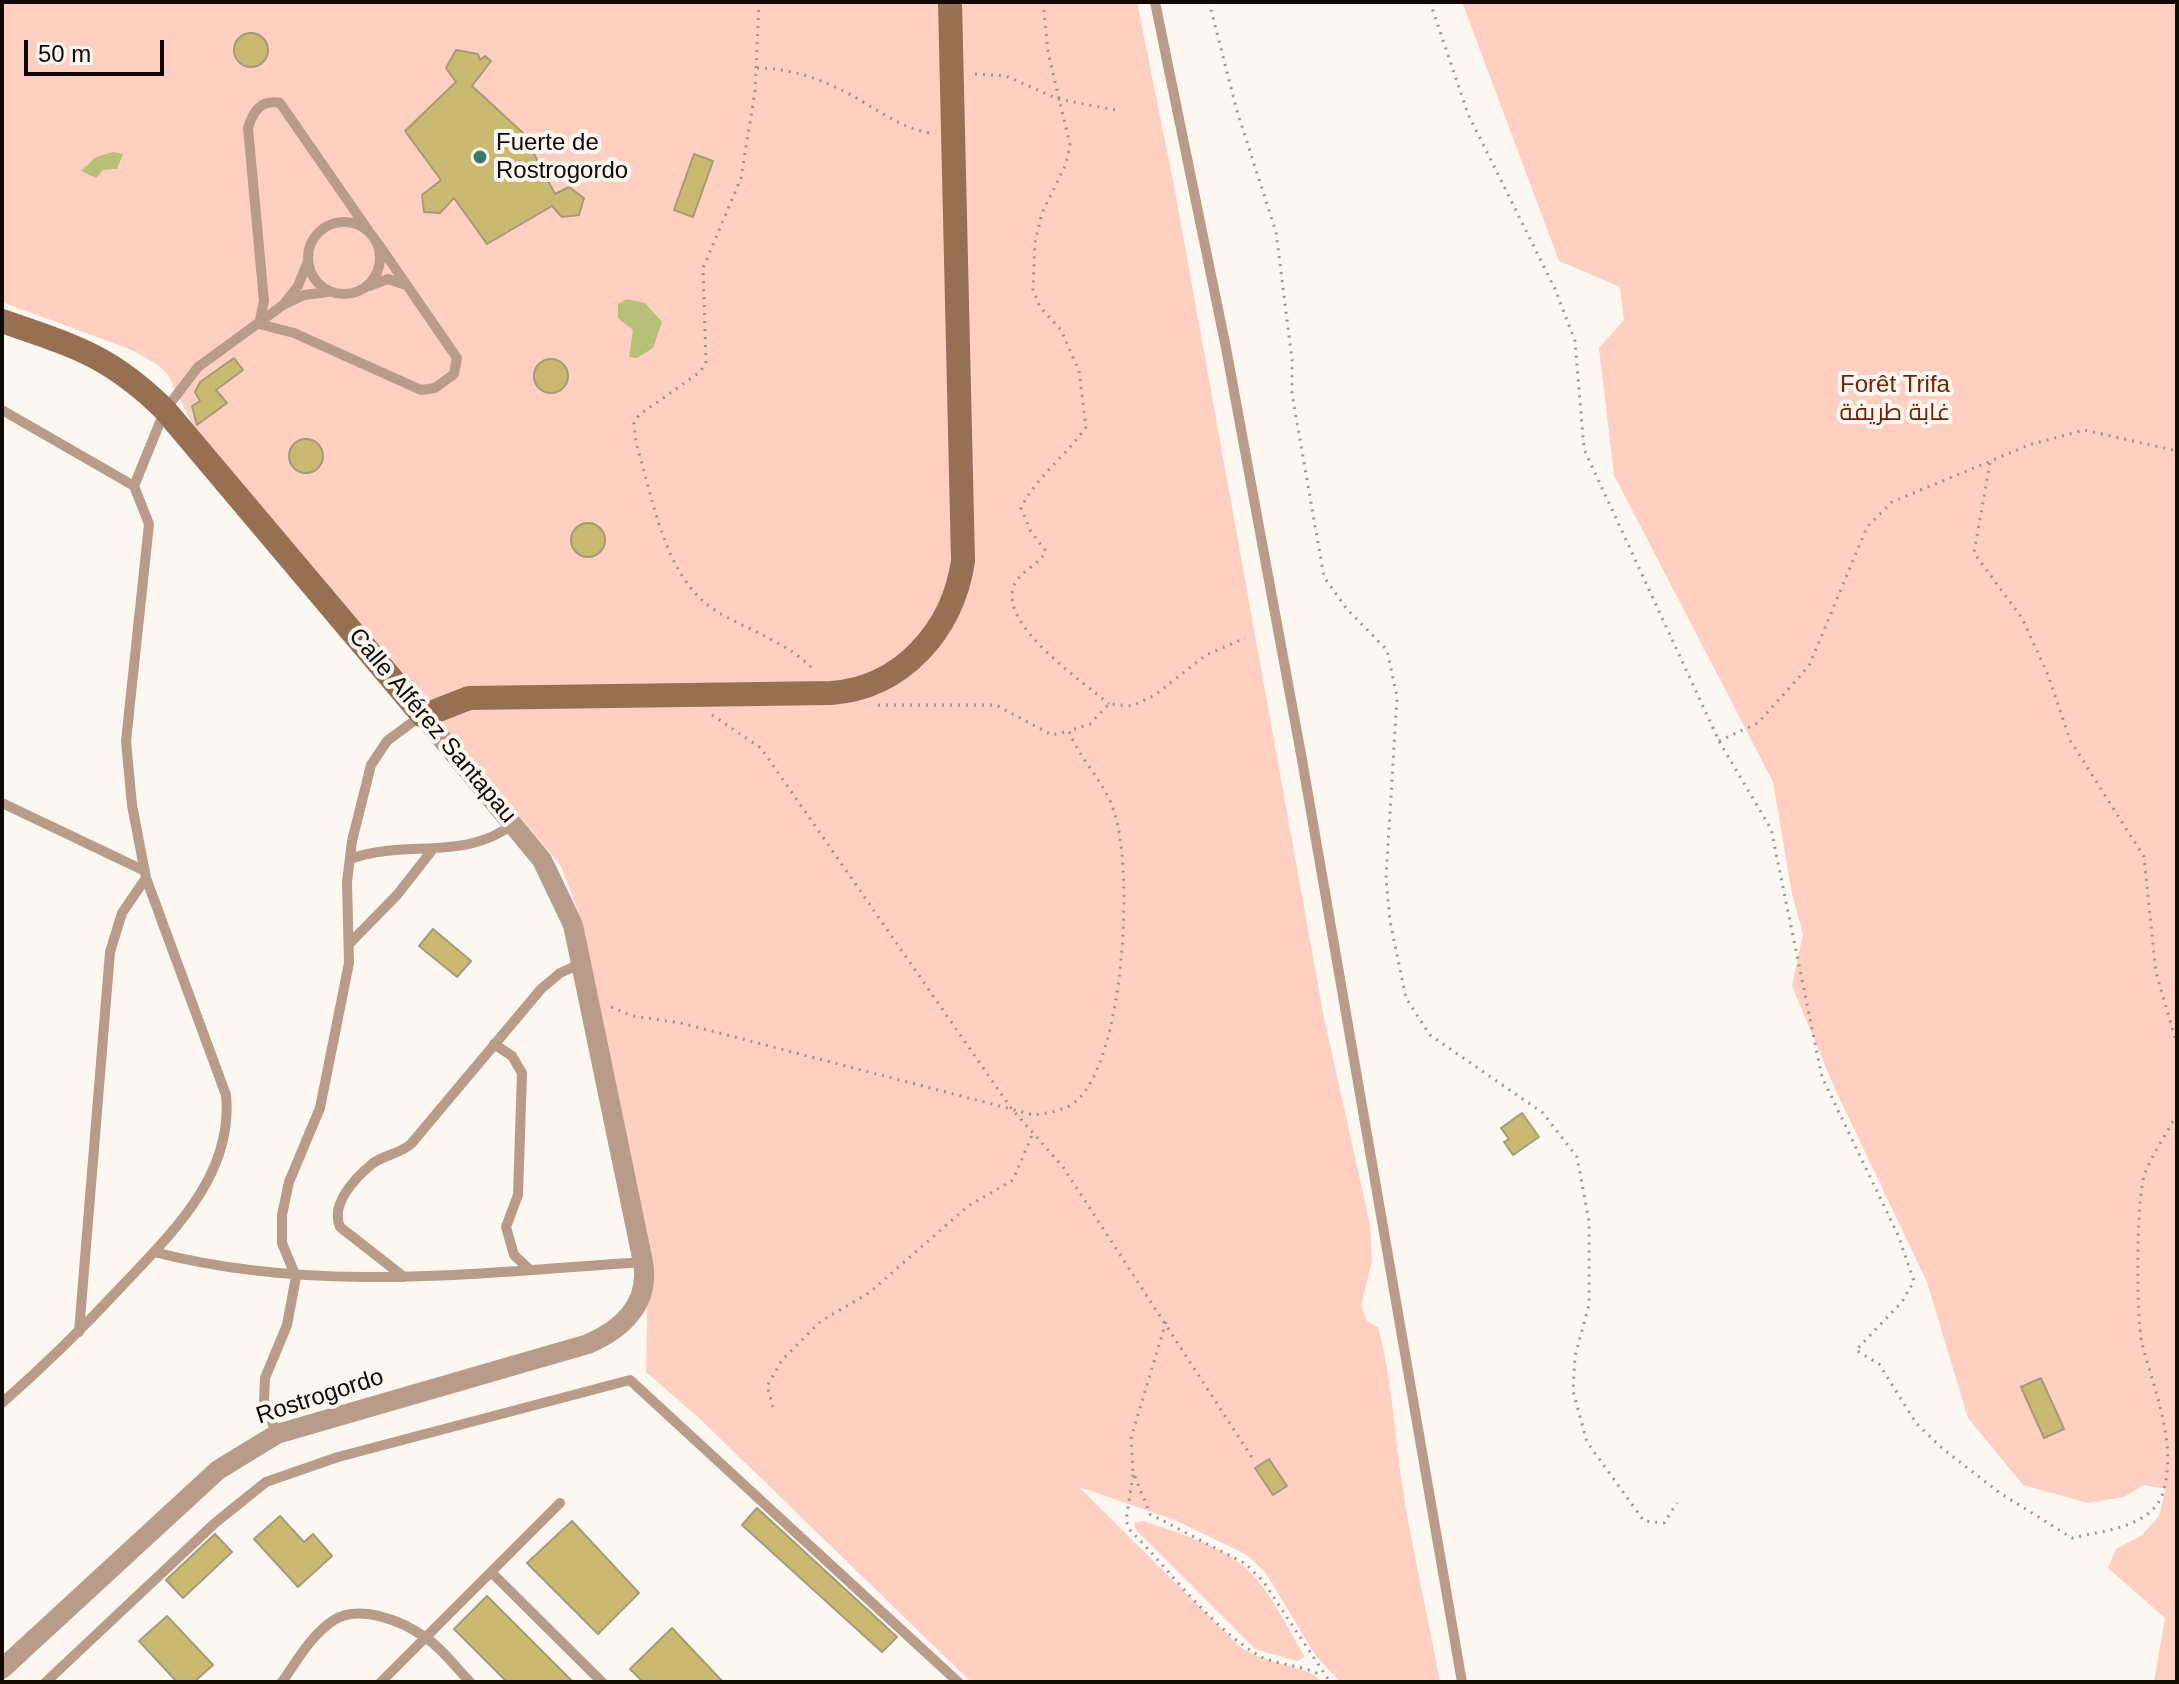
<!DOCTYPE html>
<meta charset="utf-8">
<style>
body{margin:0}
#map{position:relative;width:2179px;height:1684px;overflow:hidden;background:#fcf7f1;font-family:Arial,sans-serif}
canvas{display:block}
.frame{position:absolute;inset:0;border:4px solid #110a02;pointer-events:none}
.scale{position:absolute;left:24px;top:40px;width:140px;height:36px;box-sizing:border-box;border:4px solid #110a02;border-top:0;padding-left:10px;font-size:24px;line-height:28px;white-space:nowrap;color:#110a02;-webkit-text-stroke:6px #fcf7f1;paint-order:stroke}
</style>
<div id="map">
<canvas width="2179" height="1684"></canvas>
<div class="frame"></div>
<div class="scale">50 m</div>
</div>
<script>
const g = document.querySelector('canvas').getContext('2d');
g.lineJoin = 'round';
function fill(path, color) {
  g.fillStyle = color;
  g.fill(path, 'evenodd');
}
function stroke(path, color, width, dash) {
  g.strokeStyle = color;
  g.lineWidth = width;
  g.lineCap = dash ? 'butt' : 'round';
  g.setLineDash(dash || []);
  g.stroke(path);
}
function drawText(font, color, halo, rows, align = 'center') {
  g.font = font + ' Arial,Cairo,sans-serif';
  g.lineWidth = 8;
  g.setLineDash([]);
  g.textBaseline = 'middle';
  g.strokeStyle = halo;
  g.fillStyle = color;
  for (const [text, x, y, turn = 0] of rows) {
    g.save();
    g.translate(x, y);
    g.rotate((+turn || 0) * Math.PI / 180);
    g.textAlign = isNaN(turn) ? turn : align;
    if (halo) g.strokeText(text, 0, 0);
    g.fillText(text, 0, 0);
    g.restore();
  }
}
fill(new Path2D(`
 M2,2H1137L1175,191L1324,1018L1370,1225L1372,1261L1361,1306L1367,1321L1378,1327C1392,1378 1394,1431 1402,1484C1412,1550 1428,1616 1440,1682H1340L1316,1656L1265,1572L1247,1555L1175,1520L1079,1487L1239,1646C1263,1665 1307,1664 1322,1682H971L699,1418L646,1372L648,1268L583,924L561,866L196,432L168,375L158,365L132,350L2,302Z
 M1462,2H2177V1682H2154L2165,1618L2108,1568L2116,1549L2142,1535L2159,1516L2166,1489L2144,1485L2124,1497L2088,1503L2023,1485L1968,1418L1927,1282L1835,1089L1792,986L1803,934L1792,894L1773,782L1614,475L1599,348L1624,320L1620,287L1559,261Z
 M1143,1521C1175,1532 1214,1543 1241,1564C1269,1586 1287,1628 1305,1657L1297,1661L1255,1649L1136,1530L1134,1523Z`), '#ffcfc1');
fill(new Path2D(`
 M113,152L123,154L117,169L103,170L96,178L81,171L96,157Z
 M627,299L645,303L662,322L653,348L637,358L629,357L633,330L618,318V304Z`), '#b6c079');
const building = new Path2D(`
 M234 50a17 17 0 1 1 34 0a17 17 0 1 1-34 0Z
 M456,50L478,54L480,60L485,56L491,61L472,86L523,133L555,194L569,187L584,198L579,215L562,217L552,206L487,244L454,198L440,213L424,212L422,195L441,180L405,131L456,82L446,68Z
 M694,154L713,161L693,217L674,210Z
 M234,358L243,370L216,390L227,403L197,425L192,406L200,401L195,392L200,382Z
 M534 376a17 17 0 1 1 34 0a17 17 0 1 1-34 0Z
 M289 456a17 17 0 1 1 34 0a17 17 0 1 1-34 0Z
 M571 540a17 17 0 1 1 34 0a17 17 0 1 1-34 0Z
 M433,929L471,961L457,977L419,946Z
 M1522,1113L1539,1137L1513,1155L1504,1142L1509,1139L1501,1128Z
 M2041,1378L2064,1429L2044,1438L2021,1387Z
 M1269,1459L1287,1486L1273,1495L1255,1468Z
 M757,1508L897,1637L882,1652L742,1525Z
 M280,1516L304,1542L313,1534L332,1556L298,1587L254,1539Z
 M572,1521L639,1593L598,1634L527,1563Z
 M215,1534L232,1552L183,1598L166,1580Z
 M487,1596L573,1682H507L454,1629Z
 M167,1616L213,1665L194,1682H177L139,1641Z
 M672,1628L723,1682H643L630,1669Z`);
fill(building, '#cbb971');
stroke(building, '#a39b7a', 2);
stroke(new Path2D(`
 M759,2L755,91L741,178L703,268L706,362L700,372L639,415L634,423L636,443C654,500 664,582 721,614C753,632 790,644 815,671
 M1043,2L1048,52L1070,145L1066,164L1042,213L1035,243L1033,289L1040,307L1061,330L1079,371L1086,427C1066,456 1036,477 1021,508L1031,532L1046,551C1039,566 1018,571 1013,588C1002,627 1081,680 1109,704
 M1209,2L1237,111L1276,232L1292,360V394L1324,577L1346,608L1387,650L1397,697L1386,879L1390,921L1406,998L1430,1035L1543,1113L1577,1157L1589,1221V1305L1575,1356L1573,1391L1587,1442L1644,1521L1664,1523L1677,1503
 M1430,2L1468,114L1555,289L1575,341L1584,449L1719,741L1771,829L1822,1077L1898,1235L1914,1281L1902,1302L1856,1350L1879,1364L1916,1423L1943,1449L2000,1493L2072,1538C2101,1531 2148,1528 2162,1496C2179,1444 2154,1392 2142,1343C2136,1318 2136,1196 2145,1173C2153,1153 2167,1133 2177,1114
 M757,68C796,68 835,84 868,105C889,117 906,129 930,133
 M975,74L1006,76L1058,99L1121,111
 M1990,463L1974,553L2022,618L2048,675L2070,740L2144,857L2156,973L2177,1044
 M878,705H996L1052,735L1069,731
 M712,715L761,748L1011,1108L1063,1167L1253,1459
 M1719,741L1758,723L1809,666L1867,527L1892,502L2029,445L2084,430L2177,451
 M611,1007L633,1016L681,1023L1034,1115C1047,1113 1064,1111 1075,1102C1125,1061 1134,869 1114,811C1104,781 1080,760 1069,731L1090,724L1109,704L1132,706L1155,695L1206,655L1245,638
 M1166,1322L1131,1438L1133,1472L1150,1514L1246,1564L1263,1581L1330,1682
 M773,1407L767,1386L782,1360L821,1321L869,1293L968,1206L1013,1180L1033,1133
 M1133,1475L1126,1521L1130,1530C1169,1570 1206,1621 1253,1652C1274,1667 1301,1663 1322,1676`), '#9a958e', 3, [2, 6]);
stroke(new Path2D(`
 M1155,2L1226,348L1301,754L1462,1682
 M308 258a36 36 0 1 1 72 0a36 36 0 1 1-72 0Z
 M368,230L280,103C262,99 253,111 248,128L264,301L259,324L294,333L421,390L435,388L454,374L457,358L377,242
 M308,261L298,286L283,305L304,295L328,292
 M369,286L388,279L403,284
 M2,410L134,486
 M2,803L145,871
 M350,859C403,839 467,862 514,823
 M349,944L397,895L433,849
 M494,1044L512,1056L522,1073L518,1195L506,1227L514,1255L530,1270
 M154,1252C317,1294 477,1273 643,1262
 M404,1277L340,1227C330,1204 355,1178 372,1164C384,1155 399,1154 411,1144L541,989L560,973L583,963
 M79,1332L110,952L122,913L146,878
 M2,1403C44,1366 83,1328 121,1287C171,1234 234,1175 226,1095L146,878L132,805L126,741L149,524L134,486L165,410L198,367L283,305
 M277,1434L264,1403L265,1378L287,1325L296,1277L282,1243V1215L289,1182L320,1108L349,963L347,882L352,841L371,765L387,741L422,715
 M491,1572L602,1682
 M46,1682L215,1523L266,1482L338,1457L630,1380L958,1682
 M282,1682C297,1661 311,1635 334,1620C360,1604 403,1621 426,1638C443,1649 456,1668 470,1682
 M381,1682L560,1503`), '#b89c89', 10);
stroke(new Path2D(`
 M2,1669L218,1470L277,1434L588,1344C623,1329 650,1303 643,1262L573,925L542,860L423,716`), '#b89c89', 20);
stroke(new Path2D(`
 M2,321C74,346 109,355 165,410L423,716L469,698L831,693C902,688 953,630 963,561L950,2`), '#977054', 24);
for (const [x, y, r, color] of [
 [480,157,8,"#397968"]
]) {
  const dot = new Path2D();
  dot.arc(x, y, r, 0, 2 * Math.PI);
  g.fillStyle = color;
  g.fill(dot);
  stroke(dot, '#fcf7f1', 3);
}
drawText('24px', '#110a02', '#fcf7f1', [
 ["Fuerte de",496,143],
 ["Rostrogordo",496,171]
], 'left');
drawText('24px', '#752001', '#fcf7f1', [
 ["Forêt Trifa",1895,385],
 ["غابة طريفة",1895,413]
]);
drawText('24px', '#110a02', '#fcf7f1', [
 ["Calle Alférez Santapau",432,726,50],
 ["Rostrogordo",320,1397,-18]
]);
</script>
